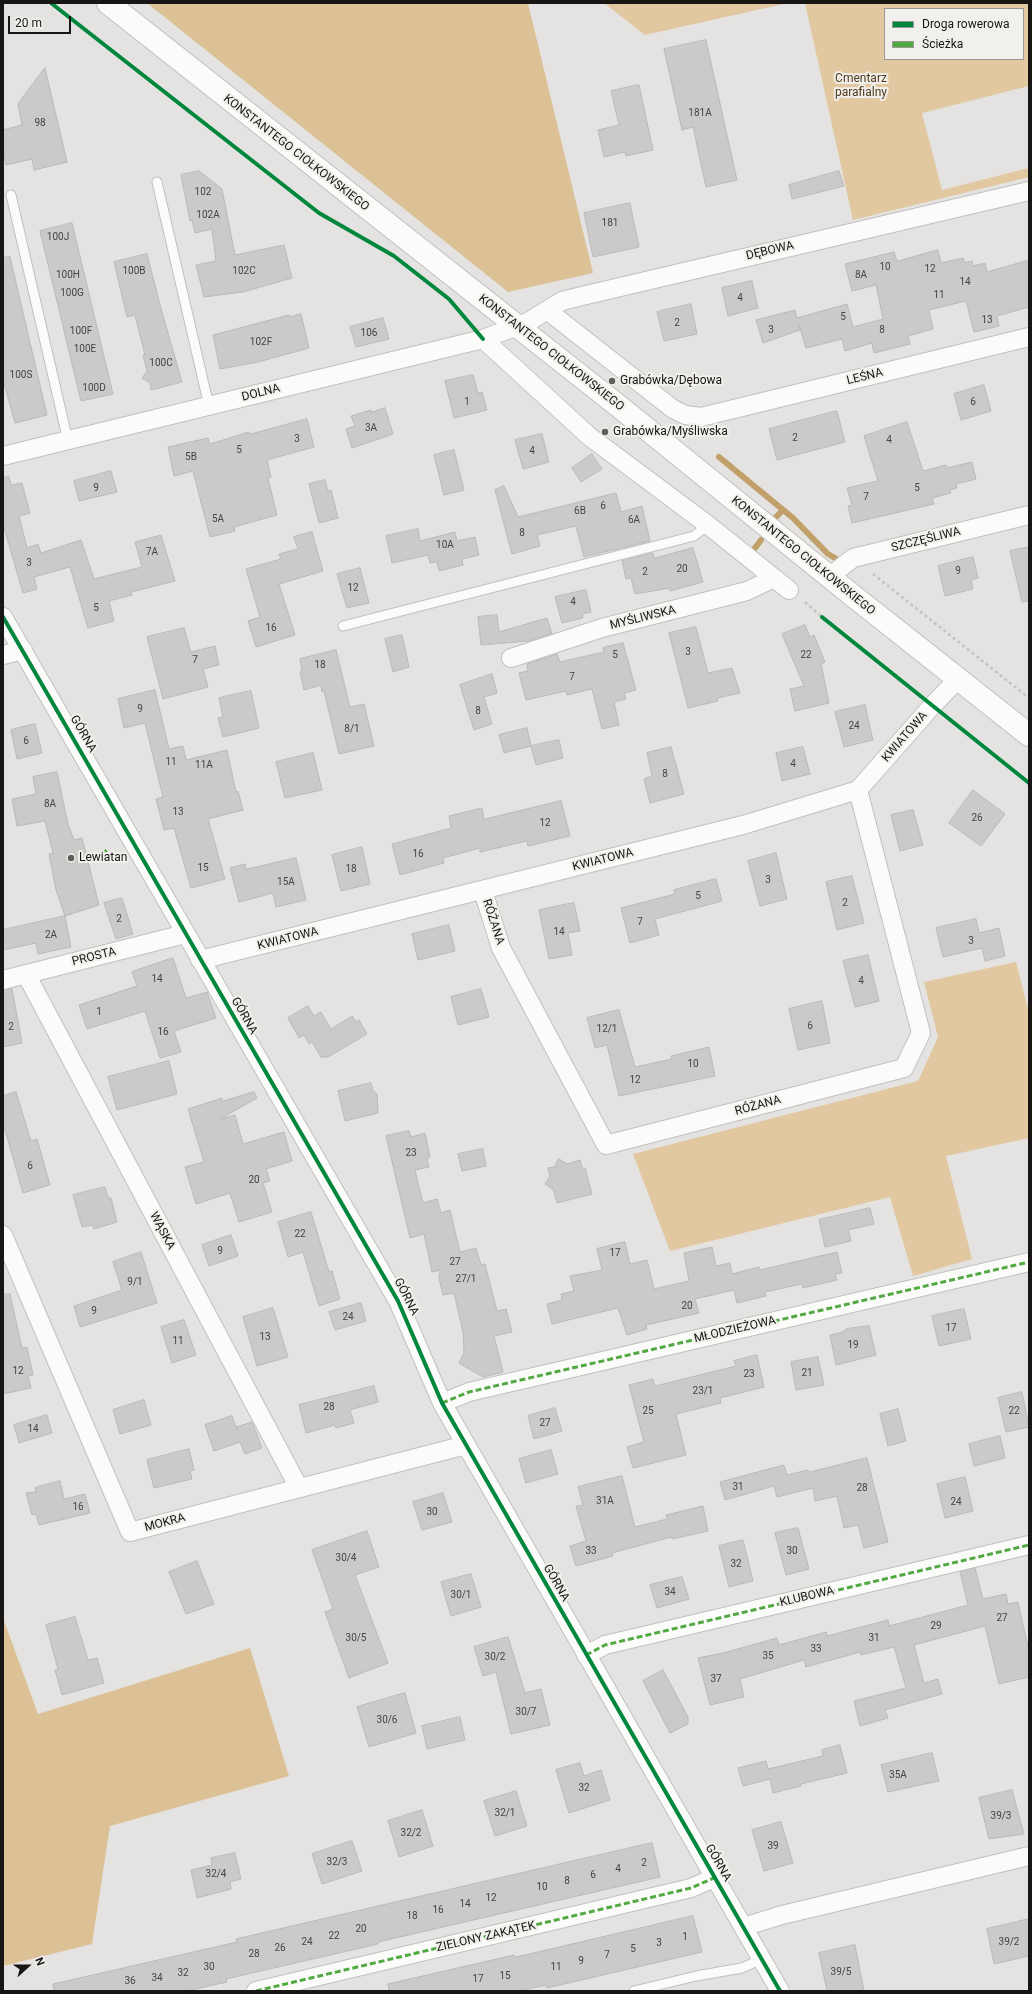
<!DOCTYPE html>
<meta charset="utf-8">
<style>
body{margin:0}
#map{position:relative;width:1032px;height:1994px;overflow:hidden;background:#e4e3e1;font-family:Roboto,sans-serif}
canvas{display:block}
.frame{position:absolute;inset:0;border:4px solid #171615;pointer-events:none}
.legend{position:absolute;left:884px;top:8px;width:140px;height:52px;box-sizing:border-box;background:#f2f0ed;border:1px solid #9a9997;margin:0;padding:5px 7px;list-style:none;font-size:12px;color:#171615}
.legend li{display:flex;align-items:center;gap:8px;height:20px}
.legend b{width:20px;border:1px solid #9a9997}
.north{position:absolute;left:8px;top:1946px;width:40px;height:40px;-webkit-text-stroke:3px #f2f0ed;paint-order:stroke;rotate:69deg;font-size:11px;font-weight:700;line-height:16px;text-align:center;color:#171615}
.north::after{content:'';display:block;margin:auto;width:14px;height:18px;background:#171615;clip-path:polygon(50% 0,100% 100%,50% 72%,0 100%)}
.scale{position:absolute;left:8px;top:16px;width:63px;height:18px;box-sizing:border-box;border:2px solid #171615;border-top:0;padding-left:5px;font-size:12px;line-height:14px;white-space:nowrap;color:#171615;-webkit-text-stroke:3px #f2f0ed;paint-order:stroke}
</style>
<div id="map">
<canvas width="1032" height="1994"></canvas>
<div class="frame"></div>
<ul class="legend">
<li><b style="height:5px;background:#00873e"></b>Droga rowerowa</li>
<li><b style="height:5px;background:#52a942"></b>Ścieżka</li>
</ul>
<div class="north">N</div>
<div class="scale">20 m</div>
</div>
<script>
const g = document.querySelector('canvas').getContext('2d');
g.lineJoin = 'round';
function fill(path, color) {
  g.fillStyle = color;
  g.fill(path, 'evenodd');
}
function stroke(path, color, width, dash) {
  g.strokeStyle = color;
  g.lineWidth = width;
  g.lineCap = dash ? 'butt' : 'round';
  g.setLineDash(dash || []);
  g.stroke(path);
}
function drawText(font, color, halo, rows, align = 'center') {
  g.font = font + ' Roboto,sans-serif';
  g.lineWidth = 4;
  g.setLineDash([]);
  g.textBaseline = 'middle';
  g.strokeStyle = halo;
  g.fillStyle = color;
  for (const [text, x, y, turn = 0] of rows) {
    g.save();
    g.translate(x, y);
    g.rotate((+turn || 0) * Math.PI / 180);
    g.textAlign = isNaN(turn) ? turn : align;
    if (halo) g.strokeText(text, 0, 0);
    g.fillText(text, 0, 0);
    g.restore();
  }
}
fill(new Path2D(`
 M604,3H788L645,35Z
 M805,3H1029V86L922,113L942,190L1029,168V177L853,220ZM885,9H1023V59H885Z
 M1016,962L1029,1013V1138L946,1156L972,1259L913,1276L890,1197L670,1251L633,1154L918,1081L938,1037L924,982Z`), '#e1c8a1');
fill(new Path2D(`
 M147,3H528L593,273L508,292Z
 M3,1618L38,1714L250,1648L289,1776L110,1826L92,1944L3,1966Z`), '#dcc197');
stroke(new Path2D(`
 M719,457L793,518L828,554L835,558
 M773,520L783,510
 M755,548L761,540`), '#c1a069', 6);
const building = new Path2D(`
 M706,40L737,180L706,187L693,127L682,130L664,49Z
 M45,68L67,162L34,170L32,159L6,165L3,152V130L22,125L18,104Z
 M639,85L653,150L626,156L625,152L604,157L598,130L619,125L611,91Z
 M199,171L222,189L235,255L284,245L292,278L243,292L204,297L196,265L216,261L212,229L195,233L192,220L190,221L181,175Z
 M839,171L844,186L792,199L789,185Z
 M630,203L639,247L593,257L584,213Z
 M72,223L113,394L81,401L40,231Z
 M938,250L941,263L963,258L965,263L972,261L973,266L985,263L987,272L1029,260V307L997,316L999,326L974,332L966,301L929,310L933,329L908,336L910,344L874,353L872,343L845,351L842,339L806,348L799,325L800,330L763,343L756,320L795,310L797,318L847,304L853,327L883,319L876,285L852,291L845,264L894,252L897,261Z
 M147,254L160,305L182,382L151,390L150,383L142,378L147,371L143,355H145L135,315L127,317L114,262Z
 M10,257L47,415L15,423L3,380V258Z
 M752,281L758,308L728,316L722,288Z
 M691,304L697,334L664,341L657,312Z
 M301,314L309,348L258,362L220,369L213,335L289,315V317Z
 M383,318L389,339L356,347L350,327Z
 M473,375L478,393L482,392L487,410L454,418L445,381Z
 M984,385L991,411L961,420L954,394Z
 M385,408L393,434L352,448L346,429L355,426L351,416L371,410V412Z
 M837,411L845,442L777,460L769,429Z
 M307,419L314,447L267,460L271,477L268,478L277,515L234,527L235,531L210,537L193,471L174,476L168,447L208,438L210,444L249,432L250,434Z
 M907,422L923,471L946,465L947,468L972,462L976,479L956,484L957,488L950,490L951,493L932,498L934,504L852,523L848,506L852,505L847,488L878,481L864,436Z
 M542,434L549,462L523,469L515,440Z
 M454,450L464,490L444,495L434,455Z
 M592,454L602,469L581,482L572,468Z
 M111,471L117,492L79,501L74,481Z
 M9,477L11,485L22,483L30,513L19,516L27,548L38,544L41,553L81,540L94,579L142,567L135,542L161,535L175,581L131,592L132,595L109,601L114,621L88,628L70,567L34,577L37,589L23,593L3,524V478Z
 M325,480L328,491L331,490L338,518L319,523L309,484Z
 M504,486L518,517L616,493L621,512L642,506L650,541L584,557L576,526L537,535L540,546L512,554L495,490Z
 M418,529L420,541L455,532L457,541L475,537L479,555L462,559L463,565L439,571L437,562L430,563L428,555L392,563L386,536Z
 M312,532L323,571L279,584L295,635L256,647L248,621L260,617L246,569L281,559L279,554L298,549L294,537Z
 M1029,547V601L1022,602L1010,551Z
 M693,548L703,582L670,591V588L635,594L631,578L626,579L622,561L653,553L654,558Z
 M973,557L978,578L971,580L973,589L945,596L938,566Z
 M360,568L369,603L347,608L337,574Z
 M586,590L591,612L582,614L583,618L562,623L555,597Z
 M497,615L499,632L547,618L552,634L528,641L481,645L478,617Z
 M805,625L810,637L814,635L825,662L821,664L829,703L795,711L790,689L804,686L782,634Z
 M696,627L708,673L732,668L740,693L717,698L718,701L688,708L669,633Z
 M184,628L191,652L215,646L219,665L203,669L208,687L163,699L147,637Z
 M402,635L409,667L393,672L385,639Z
 M623,643L636,690L624,693L626,699L614,702L619,725L602,729L592,689L567,695L566,691L526,700L519,673L528,671L527,664L557,654L560,662L604,652L603,648Z
 M336,650L350,707L364,704L374,746L339,754L324,691L322,692L321,685L304,690L300,672L302,671L300,659Z
 M492,674L497,693L484,697L492,724L474,730L460,685Z
 M155,690L169,749L183,746L186,760L227,750L236,792L238,791L243,810L208,819L225,879L191,888L174,828L164,830L156,799L163,797L145,723L124,728L118,699Z
 M251,691L259,728L223,737L218,718L223,717L219,698Z
 M865,705L873,740L844,747L835,712Z
 M35,724L42,753L17,759L11,730Z
 M527,728L531,746L504,753L499,735Z
 M559,740L563,758L536,765L531,746Z
 M671,747L684,794L650,803L644,779L652,776L647,753Z
 M803,747L810,774L782,781L776,753Z
 M313,753L322,790L285,798L276,762Z
 M57,772L68,824L74,840L82,838L99,905L65,916L56,890L49,854L53,853L45,821L17,826L12,799L36,794L33,777Z
 M973,790L1005,814L981,846L949,823Z
 M561,801L570,836L528,846L527,841L480,852V848L443,858L444,863L400,875L392,844L451,828L449,816L482,808L484,819Z
 M913,810L923,845L900,851L891,815Z
 M362,847L370,884L341,891L332,855Z
 M776,853L787,899L760,906L748,861Z
 M296,858L306,900L276,907L273,893L239,902L230,868L245,864L246,869Z
 M852,876L864,923L837,930L826,882Z
 M716,879L722,901L655,919L659,935L630,943L621,908L675,894L674,890Z
 M122,898L133,934L116,939L104,903Z
 M574,903L580,931L568,933L572,955L549,959L539,910Z
 M65,916L71,947L38,954L36,943L3,950V930Z
 M976,919L979,933L999,928L1005,956L985,961L982,948L943,957L936,928Z
 M449,925L455,951L418,960L412,934Z
 M868,955L879,1001L855,1007L843,961Z
 M173,958L186,998L207,992L216,1018L174,1031L181,1052L160,1058L145,1011L87,1029L79,1005L137,986L132,972Z
 M12,989L22,1043L3,1047V990Z
 M481,989L489,1017L458,1025L451,997Z
 M822,1001L830,1043L798,1050L789,1009Z
 M308,1006L314,1016L321,1012L331,1029L352,1016L356,1022L359,1020L367,1034L328,1057H321L312,1042L309,1044L304,1035L299,1038L288,1018Z
 M619,1010L635,1067L672,1059L671,1056L709,1047L715,1076L619,1096L607,1045L595,1048L587,1018Z
 M169,1061L177,1094L117,1110L108,1077Z
 M371,1083L373,1091L377,1094L378,1113L345,1121L338,1091Z
 M16,1092L31,1141L37,1139L50,1185L23,1193L3,1123V1096Z
 M254,1092L257,1098L220,1119L235,1115L243,1144L284,1132L292,1161L266,1169L270,1181L263,1183L272,1212L239,1222L230,1193L196,1204L185,1167L204,1162L188,1109L222,1098V1101Z
 M409,1131L411,1137L425,1133L430,1156L427,1160L429,1167L415,1170L423,1203L437,1199L441,1213L450,1210L460,1252L476,1248L481,1265L485,1264L497,1311L506,1309L512,1332L494,1336L503,1372L483,1377L459,1363L464,1353L463,1332L454,1293L443,1295L439,1278L440,1270L432,1272L424,1234L410,1238L386,1136Z
 M483,1149L486,1166L462,1171L458,1154Z
 M559,1159L567,1164L580,1160L582,1168H585L592,1194L557,1203L553,1189L545,1184L550,1176L548,1168L554,1167Z
 M105,1187L108,1198H111L117,1222L94,1229L92,1225L82,1227L73,1195Z
 M870,1208L874,1224L848,1230L851,1241L825,1247L819,1220Z
 M311,1212L329,1272L332,1271L340,1299L319,1306L303,1252L288,1257L278,1222Z
 M231,1235L238,1256L209,1266L202,1245Z
 M625,1242L630,1264L647,1260L654,1289L689,1281L684,1253L712,1247L716,1266L730,1263L732,1274L759,1267L760,1270L837,1252L842,1273L835,1274L837,1280L803,1288L802,1284L765,1292L766,1296L737,1303L734,1290L695,1299L699,1313L646,1325L647,1329L627,1335L618,1308L552,1324L547,1304L562,1300L561,1294L574,1291L570,1276L602,1270L597,1249Z
 M141,1252L157,1303L80,1327L74,1306L122,1290L113,1262Z
 M10,1294L22,1348L27,1347L33,1375L28,1376L31,1388L3,1394V1295Z
 M361,1303L366,1321L335,1330L329,1312Z
 M273,1308L288,1357L257,1366L243,1317Z
 M964,1309L971,1339L939,1346L932,1316Z
 M184,1320L196,1355L172,1363L161,1327Z
 M869,1326L876,1355L836,1365L830,1335L843,1332L846,1329Z
 M757,1355L764,1387L720,1398L721,1403L676,1414L686,1455L633,1468L627,1447L644,1442L629,1385L653,1379L655,1386L736,1366L734,1361Z
 M818,1357L824,1385L796,1390L791,1362Z
 M374,1386L378,1402L350,1410L354,1423L336,1428L335,1425L306,1433L299,1405Z
 M1022,1392L1029,1427L1006,1432L998,1398Z
 M144,1400L151,1425L120,1434L113,1410Z
 M555,1408L562,1431L534,1439L528,1416Z
 M898,1409L906,1441L888,1446L880,1414Z
 M47,1415L52,1433L19,1443L14,1425Z
 M232,1416L237,1430L236,1427L252,1422L262,1448L245,1454L240,1442L214,1451L205,1425Z
 M1000,1436L1005,1458L974,1466L969,1444Z
 M189,1449L194,1470L190,1471L192,1479L154,1488L147,1460Z
 M551,1450L558,1474L526,1483L519,1459Z
 M867,1458L888,1542L864,1548L858,1525L844,1528L837,1496L815,1501L813,1488L777,1497L774,1486L725,1500L720,1482L784,1465L787,1475L808,1470L809,1472Z
 M622,1476L635,1527L667,1519L666,1515L703,1506L708,1531L672,1539L671,1537L612,1553L613,1556L576,1566L570,1546L586,1541L576,1506L583,1505L578,1487Z
 M965,1477L973,1511L945,1518L937,1484Z
 M60,1481L64,1499L85,1494L90,1513L39,1525L36,1514L32,1515L26,1493L36,1492L35,1488Z
 M443,1493L452,1522L422,1530L413,1502Z
 M798,1528L809,1569L786,1575L775,1533Z
 M367,1531L379,1567L355,1575L388,1663L349,1678L325,1612L333,1609L312,1550Z
 M743,1540L753,1581L729,1587L719,1546Z
 M197,1561L214,1604L186,1614L169,1572Z
 M975,1568L983,1599L1006,1594L1008,1604L1018,1602L1029,1651V1677L999,1684L985,1626L914,1645L924,1683L938,1679L942,1694L885,1710L888,1718L860,1726L854,1701L906,1688L894,1647L861,1655L860,1652L806,1667L804,1660L740,1679L744,1697L710,1705L698,1658L723,1653L777,1638L779,1645L826,1632L827,1636L888,1620L889,1626L968,1605L960,1572Z
 M471,1574L481,1607L451,1616L441,1582Z
 M682,1577L689,1599L657,1608L650,1585Z
 M75,1617L88,1660L97,1658L104,1683L62,1695L55,1670L58,1669L46,1625Z
 M508,1637L525,1693L541,1689L550,1725L511,1734L496,1672L483,1676L474,1647Z
 M663,1670L688,1717V1724L670,1733L643,1681Z
 M405,1693L416,1733L369,1747L357,1707Z
 M460,1717L465,1740L427,1749L422,1726Z
 M840,1745L847,1773L801,1784V1786L773,1793L770,1779L743,1786L738,1768L766,1761L768,1769L823,1756L822,1750Z
 M932,1753L939,1781L888,1792L881,1765Z
 M580,1763L584,1776L601,1770L610,1800L569,1813L556,1770Z
 M1012,1790L1024,1834L989,1839L979,1798Z
 M516,1791L527,1826L495,1836L484,1801Z
 M422,1810L433,1846L399,1857L388,1821Z
 M781,1822L793,1863L764,1871L752,1830Z
 M352,1841L362,1871L322,1884L312,1854Z
 M652,1843L660,1877L378,1942V1944L226,1979L227,1982L186,1991H54L53,1984L237,1942L236,1939L421,1896Z
 M235,1853L241,1879L230,1882L231,1889L197,1898L191,1870L212,1865L211,1858Z
 M693,1916L702,1952L547,1988L546,1985L519,1991H389L388,1984L514,1955L515,1957Z
 M1029,1919V1956L994,1964L987,1929Z
 M855,1945L864,1991H827L819,1953Z`);
fill(building, '#cacac8');
stroke(building, '#bab9b8', 1);
const service = new Path2D(`
 M157,182L209,406
 M11,195L68,441
 M343,626L694,536L708,525
 M634,1991L696,1976L742,1968L762,1959`);
const minor = new Path2D(`
 M548,311L673,409L685,415L701,417L1029,337
 M483,339L590,437L708,525L789,590
 M3,456L483,339L528,322L562,301L582,296L1029,191
 M829,577L853,558L1029,515
 M3,617L398,1301L442,1403L780,1991
 M3,655L23,650
 M511,658L602,628L747,591L774,578
 M483,891L501,948L606,1145L904,1068L921,1033L858,790
 M200,960L743,825L858,790L932,706L958,679
 M26,974L299,1488
 M3,980L185,934
 M3,1235L130,1532L466,1445
 M442,1403L469,1392L1029,1262
 M586,1655L605,1645L1029,1545
 M744,1928L753,1924L782,1915L1029,1856
 M256,1991L691,1888L714,1878`);
const tertiary = new Path2D(`
 M108,3L621,408L852,595L1029,735`);
stroke(service, '#c1c0bf', 11);
stroke(minor, '#c1c0bf', 20);
stroke(tertiary, '#c1c0bf', 24);
stroke(new Path2D(`
 M873,574L1029,698
 M805,602L822,617
 M99,857L102,854`), '#c3c3c2', 2.5, [3, 3]);
stroke(service, '#fbfbfa', 9);
stroke(minor, '#fbfbfa', 18);
stroke(tertiary, '#fbfbfa', 22);
stroke(new Path2D(`
 M102,854L107,850
 M442,1403L469,1392L1029,1262
 M586,1655L605,1645L1029,1545
 M256,1991L691,1888L714,1878`), '#52a942', 3, [6, 3]);
stroke(new Path2D(`
 M51,3L319,213L394,256L449,299L483,339
 M3,617L398,1301L442,1403L780,1991
 M822,617L1029,783`), '#00873e', 4);
for (const [x, y, r, color] of [
 [612,381,4,"#5f5e5c"],
 [605,432,4,"#5f5e5c"],
 [71,858,4,"#5f5e5c"]
]) {
  const dot = new Path2D();
  dot.arc(x, y, r, 0, 2 * Math.PI);
  g.fillStyle = color;
  g.fill(dot);
  stroke(dot, '#f2f0ed', 1.5);
}
drawText('10px', '#454443', null, [
 ["181A",700,113],
 ["98",40,123],
 ["102",203,192],
 ["102A",208,215],
 ["181",610,223],
 ["100J",58,237],
 ["10",885,267],
 ["12",930,269],
 ["100B",134,271],
 ["102C",244,271],
 ["100H",68,275],
 ["8A",861,275],
 ["14",965,282],
 ["100G",72,293],
 ["11",939,295],
 ["4",740,298],
 ["5",843,317],
 ["13",987,320],
 ["2",677,323],
 ["3",771,330],
 ["8",882,330],
 ["100F",81,331],
 ["106",369,333],
 ["102F",261,342],
 ["100E",85,349],
 ["100C",161,363],
 ["100S",21,375],
 ["100D",94,388],
 ["1",467,402],
 ["6",973,402],
 ["3A",371,428],
 ["2",795,438],
 ["3",297,439],
 ["4",889,440],
 ["5",239,450],
 ["4",532,451],
 ["5B",191,457],
 ["9",96,488],
 ["5",917,488],
 ["7",866,497],
 ["6",603,506],
 ["6B",580,511],
 ["5A",218,519],
 ["6A",634,520],
 ["8",522,533],
 ["10A",445,545],
 ["7A",152,552],
 ["3",29,563],
 ["20",682,569],
 ["9",958,571],
 ["2",645,572],
 ["12",353,588],
 ["4",573,602],
 ["5",96,608],
 ["16",271,628],
 ["3",688,652],
 ["5",615,655],
 ["22",806,655],
 ["7",195,660],
 ["18",320,665],
 ["7",572,677],
 ["9",140,709],
 ["8",478,711],
 ["24",854,726],
 ["8/1",352,729],
 ["6",26,741],
 ["11",171,762],
 ["4",793,764],
 ["11A",204,765],
 ["8",665,774],
 ["8A",50,804],
 ["13",178,812],
 ["26",977,818],
 ["12",545,823],
 ["16",418,854],
 ["15",203,868],
 ["18",351,869],
 ["3",768,880],
 ["15A",286,882],
 ["5",698,896],
 ["2",845,903],
 ["2",119,919],
 ["7",640,922],
 ["14",559,932],
 ["2A",51,935],
 ["3",971,941],
 ["14",157,979],
 ["4",861,981],
 ["1",99,1012],
 ["6",810,1026],
 ["2",11,1027],
 ["12/1",607,1029],
 ["16",163,1032],
 ["10",693,1064],
 ["12",635,1080],
 ["23",411,1153],
 ["6",30,1166],
 ["20",254,1180],
 ["22",300,1234],
 ["9",220,1251],
 ["17",615,1253],
 ["27",455,1262],
 ["27/1",466,1279],
 ["9/1",135,1282],
 ["20",687,1306],
 ["9",94,1311],
 ["24",348,1317],
 ["17",951,1328],
 ["13",265,1337],
 ["11",178,1341],
 ["19",853,1345],
 ["12",18,1371],
 ["21",807,1373],
 ["23",749,1374],
 ["23/1",703,1391],
 ["28",329,1407],
 ["25",648,1411],
 ["22",1014,1411],
 ["27",545,1423],
 ["14",33,1429],
 ["31",738,1487],
 ["28",862,1488],
 ["31A",605,1501],
 ["24",956,1502],
 ["16",78,1507],
 ["30",432,1512],
 ["33",591,1551],
 ["30",792,1551],
 ["30/4",346,1558],
 ["32",736,1564],
 ["34",670,1592],
 ["30/1",461,1595],
 ["27",1002,1618],
 ["29",936,1626],
 ["30/5",356,1638],
 ["31",874,1638],
 ["33",816,1649],
 ["35",768,1656],
 ["30/2",495,1657],
 ["37",716,1679],
 ["30/7",526,1712],
 ["30/6",387,1720],
 ["35A",898,1775],
 ["32",584,1788],
 ["32/1",505,1813],
 ["39/3",1001,1816],
 ["32/2",411,1833],
 ["39",773,1846],
 ["32/3",337,1862],
 ["2",644,1863],
 ["4",618,1869],
 ["32/4",216,1874],
 ["6",593,1875],
 ["8",567,1881],
 ["10",542,1887],
 ["12",491,1898],
 ["14",465,1904],
 ["16",438,1910],
 ["18",412,1916],
 ["20",361,1929],
 ["22",334,1936],
 ["1",685,1937],
 ["24",307,1942],
 ["39/2",1009,1942],
 ["3",659,1943],
 ["26",280,1948],
 ["5",633,1949],
 ["28",254,1954],
 ["7",607,1955],
 ["9",581,1961],
 ["30",209,1967],
 ["11",556,1967],
 ["39/5",841,1972],
 ["32",183,1973],
 ["15",505,1976],
 ["34",157,1978],
 ["17",478,1979],
 ["36",130,1981]
]);
drawText('12px', '#4f3a1a', '#f2f0ed', [
 ["Cmentarz",861,79],
 ["parafialny",861,93]
]);
drawText('12px', '#171615', '#f2f0ed', [
 ["KONSTANTEGO CIOŁKOWSKIEGO",296,153,38],
 ["DĘBOWA",770,251,-13],
 ["KONSTANTEGO CIOŁKOWSKIEGO",551,353,38],
 ["LEŚNA",865,377,-14],
 ["DOLNA",261,393,-14],
 ["SZCZĘŚLIWA",926,540,-14],
 ["KONSTANTEGO CIOŁKOWSKIEGO",803,556,39],
 ["MYŚLIWSKA",643,618,-14],
 ["GÓRNA",83,734,60],
 ["KWIATOWA",905,737,-49],
 ["KWIATOWA",603,860,-14],
 ["RÓŻANA",493,922,72],
 ["KWIATOWA",288,939,-14],
 ["PROSTA",94,957,-14],
 ["GÓRNA",244,1016,60],
 ["RÓŻANA",758,1106,-15],
 ["WĄSKA",162,1231,62],
 ["GÓRNA",406,1297,63],
 ["MŁODZIEŻOWA",735,1330,-13],
 ["MOKRA",165,1523,-15],
 ["GÓRNA",556,1583,60],
 ["KLUBOWA",807,1597,-13],
 ["GÓRNA",718,1863,60],
 ["ZIELONY ZAKĄTEK",486,1937,-13]
]);
drawText('12px', '#171615', '#f2f0ed', [
 ["Grabówka/Dębowa",620,381],
 ["Grabówka/Myśliwska",613,432],
 ["Lewiatan",79,858]
], 'left');
</script>
